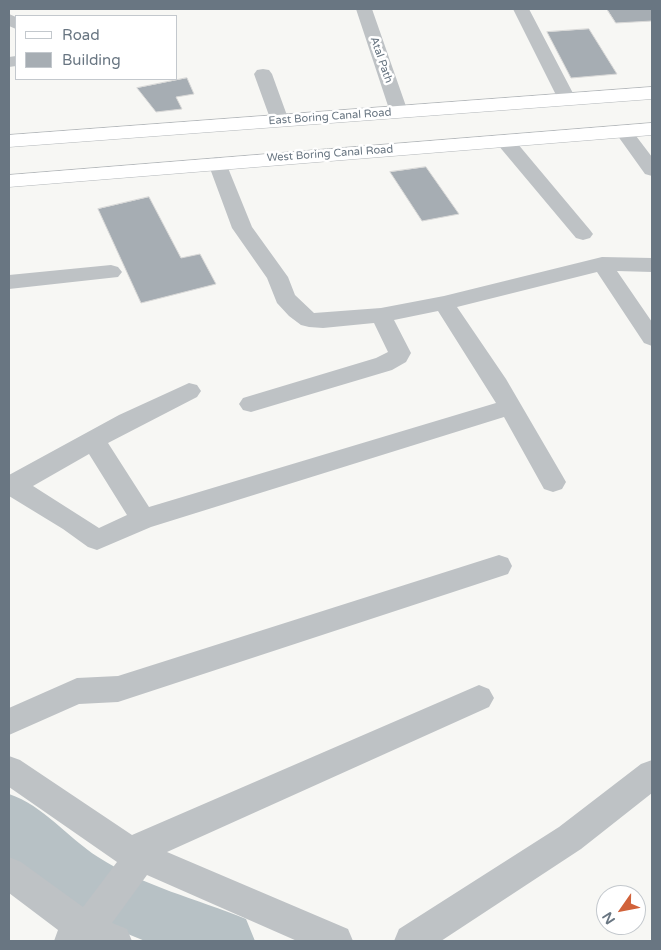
<!DOCTYPE html>
<style>
body{margin:0}
#map{position:relative;width:661px;height:950px;overflow:hidden;background:#f7f7f4;font-family:"Varela Round",sans-serif}
canvas{display:block}
.frame{position:absolute;inset:0;border:10px solid #697682;pointer-events:none}
.legend{position:absolute;left:15px;top:15px;width:162px;height:65px;box-sizing:border-box;background:#fff;border:1px solid #c3c8cd;margin:0;padding:6px 9px;list-style:none;font-size:15px;color:#697682}
.legend li{display:flex;align-items:center;gap:10px;height:25px}
.legend b{width:25px;border:1px solid #c3c8cd}
.north{position:absolute;left:596px;top:885px;width:50px;height:50px;box-sizing:border-box;background:#fff;border:1px solid #c3c8cd;border-radius:50%;rotate:237deg;font-size:14px;font-weight:700;line-height:20px;text-align:center;color:#697682}
.north::after{content:'';display:block;margin:auto;width:18px;height:22px;background:#d1623a;clip-path:polygon(50% 0,100% 100%,50% 72%,0 100%)}
</style>
<div id="map">
<canvas width="661" height="950"></canvas>
<div class="frame"></div>
<ul class="legend">
<li><b style="height:6px;background:#fff"></b>Road</li>
<li><b style="height:14px;background:#a6adb3"></b>Building</li>
</ul>
<div class="north">N</div>
</div>
<script>
const g = document.querySelector('canvas').getContext('2d');
g.lineJoin = 'round';
function fill(path, color) {
  g.fillStyle = color;
  g.fill(path, 'evenodd');
}
function stroke(path, color, width, dash) {
  g.strokeStyle = color;
  g.lineWidth = width;
  g.lineCap = dash ? 'butt' : 'round';
  g.setLineDash(dash || []);
  g.stroke(path);
}
function drawText(font, color, halo, rows, align = 'center') {
  g.font = font + ' "Varela Round",sans-serif';
  g.lineWidth = 5;
  g.setLineDash([]);
  g.textBaseline = 'middle';
  g.strokeStyle = halo;
  g.fillStyle = color;
  for (const [text, x, y, turn = 0] of rows) {
    g.save();
    g.translate(x, y);
    g.rotate((+turn || 0) * Math.PI / 180);
    g.textAlign = isNaN(turn) ? turn : align;
    if (halo) g.strokeText(text, 0, 0);
    g.fillText(text, 0, 0);
    g.restore();
  }
}
fill(new Path2D(`
 M9,794C44,806 67,837 98,857C143,886 197,899 246,919L255,941H145L108,926L56,899L9,858Z`), '#b7c1c5');
const building = new Path2D(`
 M607,9H652V21L616,23Z
 M589,29L617,74L571,78L547,32Z
 M187,78L194,94L176,97L182,109L156,112L137,88Z
 M426,167L459,214L422,221L390,172Z
 M149,197L181,258L200,254L216,284L141,303L98,209Z`);
fill(building, '#a6adb3');
stroke(building, '#d8d8d7', 1);
const major = new Path2D(`
 M652,87V99L9,147V135Z
 M652,123V135L9,187V175Z`);
stroke(major, '#b2b6b9', 1);
fill(new Path2D(`
 M356,9H372L408,112L405,116L399,117L393,116L390,112Z
 M513,9H529L576,99L573,103L567,104L561,103L558,99Z
 M9,14L16,17V29L9,26Z
 M16,56V66L9,67V57Z
 M263,69L269,70L272,74L289,121L286,125L280,126L274,125L271,121L254,74L257,70Z
 M624,127L630,128L652,157V176L645,174L615,132L618,128Z
 M505,135L512,137L590,230L593,234L590,238L583,240L576,238L498,145L496,141L498,137Z
 M217,157L224,159L226,163L252,227L288,277L295,295L314,313L381,308L444,296L602,257L652,258V272L617,271L652,322V346L644,343L597,272L457,307L506,379L562,475L566,482L562,489L553,492L544,489L504,417L151,527L97,550L88,547L63,529L9,496V475L119,415L189,383L197,385L201,391L197,397L108,443L149,507L496,403L438,311L394,320L411,353L406,362L392,370L251,412L243,410L239,404L243,398L376,358L388,352L374,323L323,328L309,327L301,325L289,316L277,303L267,278L232,228L208,163L210,159ZM89,454L127,515L99,528L33,486Z
 M111,265L118,267L122,272L118,277L9,289V275Z
 M499,555L508,558L512,566L508,574L118,702L79,704L9,735V708L77,678L118,676Z
 M479,685L489,689L494,698L489,707L167,852L348,929L353,941H297L147,875L112,923L127,929L132,941H54L58,930L9,893V857L21,862L83,907L117,862L9,787V756L20,760L132,835Z
 M652,760V793L581,849L441,941H394L399,929L559,827L641,764Z`), '#bec2c5');
fill(major, '#fff');
drawText('11px', '#697682', '#fff', [
 ["Atal Path",381,60,71],
 ["East Boring Canal Road",330,117,-4],
 ["West Boring Canal Road",330,154,-4]
]);
</script>
